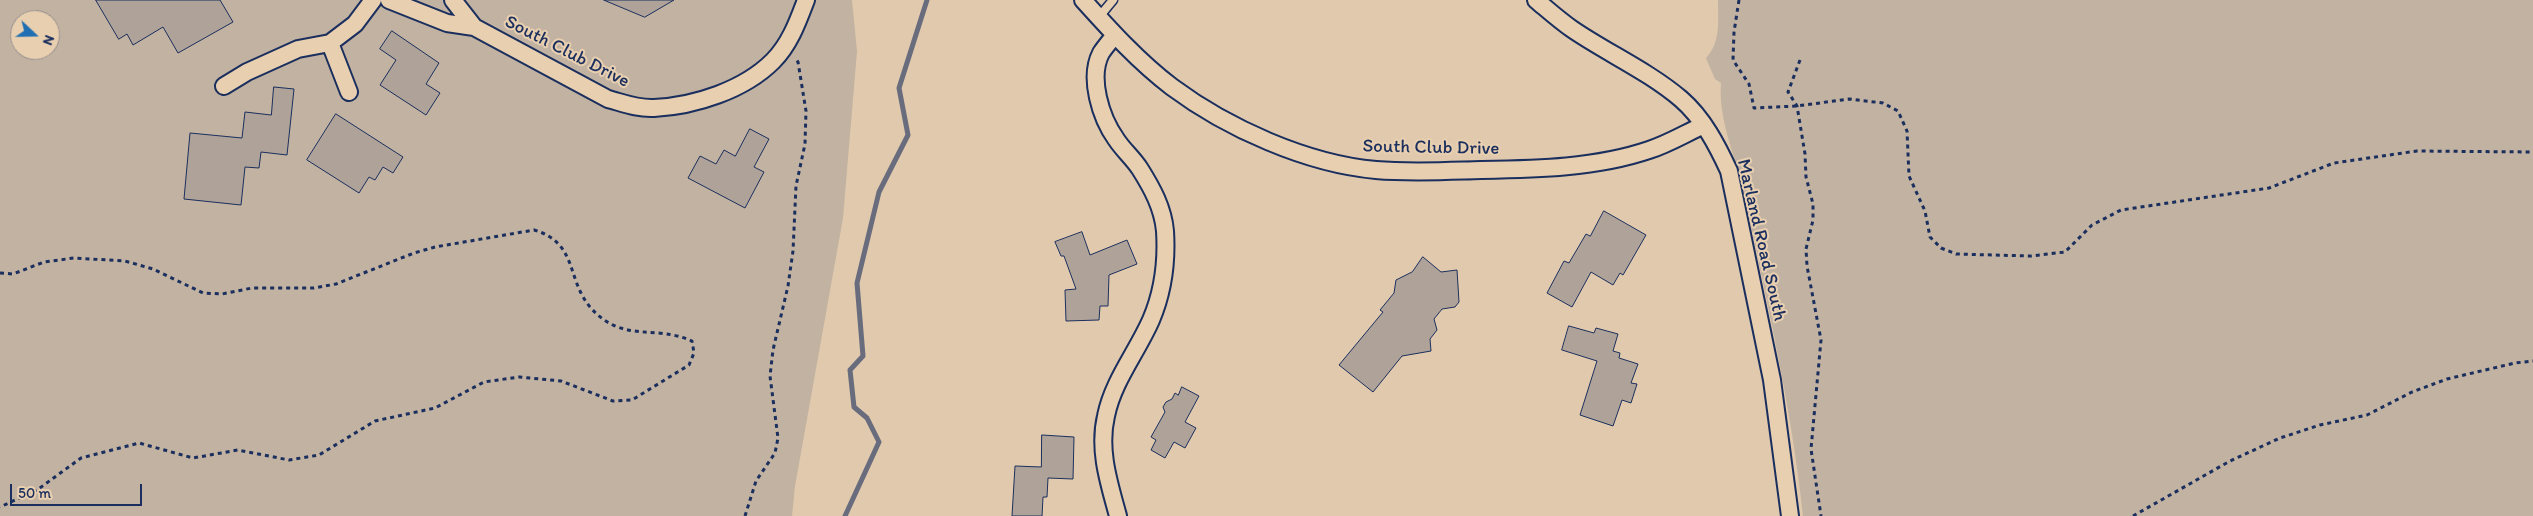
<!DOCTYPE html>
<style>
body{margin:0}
#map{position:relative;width:2533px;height:516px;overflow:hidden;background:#e0c9ad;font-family:Itim,sans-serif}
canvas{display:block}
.north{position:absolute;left:10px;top:10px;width:50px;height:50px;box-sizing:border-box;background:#e8cfb0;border:1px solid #968f8f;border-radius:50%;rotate:111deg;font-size:14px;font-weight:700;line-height:20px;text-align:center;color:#1b2f5e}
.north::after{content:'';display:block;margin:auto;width:18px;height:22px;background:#1f6fb2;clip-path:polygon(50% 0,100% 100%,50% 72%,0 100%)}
.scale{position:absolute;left:10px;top:484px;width:132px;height:22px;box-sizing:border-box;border:2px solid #1b2f5e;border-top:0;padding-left:6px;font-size:15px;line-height:18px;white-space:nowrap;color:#1b2f5e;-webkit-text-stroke:4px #e8cfb0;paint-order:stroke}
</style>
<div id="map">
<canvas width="2533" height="516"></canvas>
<div class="north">N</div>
<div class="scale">50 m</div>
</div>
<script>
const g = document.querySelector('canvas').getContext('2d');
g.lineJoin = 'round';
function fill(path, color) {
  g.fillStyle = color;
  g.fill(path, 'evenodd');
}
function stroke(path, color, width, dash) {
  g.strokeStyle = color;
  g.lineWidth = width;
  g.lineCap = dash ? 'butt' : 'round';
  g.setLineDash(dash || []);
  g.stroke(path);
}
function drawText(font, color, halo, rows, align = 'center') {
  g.font = font + ' Itim,sans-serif';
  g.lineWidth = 4;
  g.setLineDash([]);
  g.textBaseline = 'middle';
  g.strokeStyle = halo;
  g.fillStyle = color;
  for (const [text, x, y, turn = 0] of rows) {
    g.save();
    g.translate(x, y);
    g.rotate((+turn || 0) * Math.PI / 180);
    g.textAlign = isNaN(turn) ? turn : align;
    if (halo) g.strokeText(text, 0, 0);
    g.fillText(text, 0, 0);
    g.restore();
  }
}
fill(new Path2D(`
 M0,0H852L857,51L843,218L795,486L792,516H0ZM20,20H50V50H20Z
 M1718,0H2533V516H1803C1792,409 1767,303 1745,197C1737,159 1718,122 1721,83L1715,79L1706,58C1721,42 1718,21 1718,0Z`), '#c2b2a1');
stroke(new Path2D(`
 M845,516L879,442L867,418L854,407L850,370L863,356L857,283L879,192L908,135L899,88L927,0`), '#686c7d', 5);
const building = new Path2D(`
 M96,0H220L233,22L178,53L163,27L133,45L127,34L119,39Z
 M604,0H674L645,17Z
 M392,31L439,63L426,84L440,93L426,115L380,85L396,60L380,49Z
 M274,87L294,89L287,155L261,152L259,168L245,167L241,205L184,199L190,133L242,138L245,112L271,115Z
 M336,114L403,157L393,173L383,167L375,180L369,177L359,193L307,160Z
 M750,129L769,139L754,167L764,172L745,208L688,178L700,156L716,164L724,150L735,156Z
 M1604,211L1646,235L1623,275L1620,273L1613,285L1591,272L1572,307L1547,293L1564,261L1569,263L1586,234L1590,236Z
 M1082,232L1090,255L1127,240L1137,264L1109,275L1108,306H1100L1099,320L1066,321L1065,290L1076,289L1064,256H1061L1055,242Z
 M1423,257L1441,272L1457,270L1459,302L1455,307L1442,309L1434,319L1437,330L1430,339L1431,351L1402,356L1373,392L1339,365L1383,312L1380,310L1394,293L1396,280L1412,272Z
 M1569,326L1594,333L1596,328L1618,334L1613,351L1620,353L1619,358L1638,364L1631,383L1637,384L1631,403L1622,400L1613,426L1580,415L1597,361L1562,350Z
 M1182,387L1199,396L1185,422L1196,428L1185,448L1174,442L1165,458L1151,450L1156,440L1151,437L1165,412L1163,407L1166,402L1172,399L1175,393L1178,395Z
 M1042,435L1074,437L1073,479L1048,478L1047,497H1043L1042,516H1012L1015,466L1041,467Z`);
fill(building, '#afa399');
stroke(building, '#1b2f5e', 1);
const service = new Path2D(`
 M1099,17L1113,0`);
const minor = new Path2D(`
 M389,0L447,23L474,27L608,99C623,103 638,109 654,108C695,106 744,90 773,61C790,44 798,21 806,0
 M453,0L474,27
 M1083,0C1110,30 1139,62 1172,87C1227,128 1307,164 1376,170C1411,173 1446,171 1481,170C1537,169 1596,168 1649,150C1668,144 1686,133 1704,125
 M1536,0C1548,10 1559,20 1572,29C1607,53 1648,71 1681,99C1703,118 1717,145 1729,171L1772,380L1790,516
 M1115,35C1110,41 1105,47 1101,53C1088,78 1101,118 1116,139C1123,150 1133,158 1140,169C1152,188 1163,208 1165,231C1167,262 1163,292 1151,320C1137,352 1113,381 1106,416C1098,450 1109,483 1118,516
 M330,43L349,92
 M224,86L247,72L298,49L330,43L355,24L373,0`);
stroke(service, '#1b2f5e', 11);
stroke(minor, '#1b2f5e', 20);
stroke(new Path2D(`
 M1739,0L1734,32L1733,60L1749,84L1754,108L1797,106L1849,99L1883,103L1898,111L1907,131L1909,176L1925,211L1930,237L1941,248L1956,254L2031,256L2065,252L2092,225L2121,210L2269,188L2334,163L2417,151L2533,152
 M1800,60L1788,92L1797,106L1805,154L1806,177L1813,204V220L1806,249L1807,266L1821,340L1811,449L1821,516
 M0,273L13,274L44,262L74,258L125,261L153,269L203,293L222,294L252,288H314L336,284L414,253L435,247L534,230C578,243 566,278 590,307C622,344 654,324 692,341L694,353L689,365L632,400L613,401L561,381L519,377L484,382L435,408L375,421L319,455L289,460L238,450L193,458L139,443L81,458L37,490L0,507
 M745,516L756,481L775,453L778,438L770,376L773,350L788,286L793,251L796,186L805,144L806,111L798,62L795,58
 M2133,516L2230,461L2280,438L2320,425L2367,415L2412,392L2447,379L2515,363L2533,361`), '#1b2f5e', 3, [4, 4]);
stroke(service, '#e8cfb0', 8);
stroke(minor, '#e8cfb0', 16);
drawText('19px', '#1b2f5e', '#e8cfb0', [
 ["South Club Drive",567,52,27],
 ["South Club Drive",1431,148,1],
 ["Marland Road South",1761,240,77]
]);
</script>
